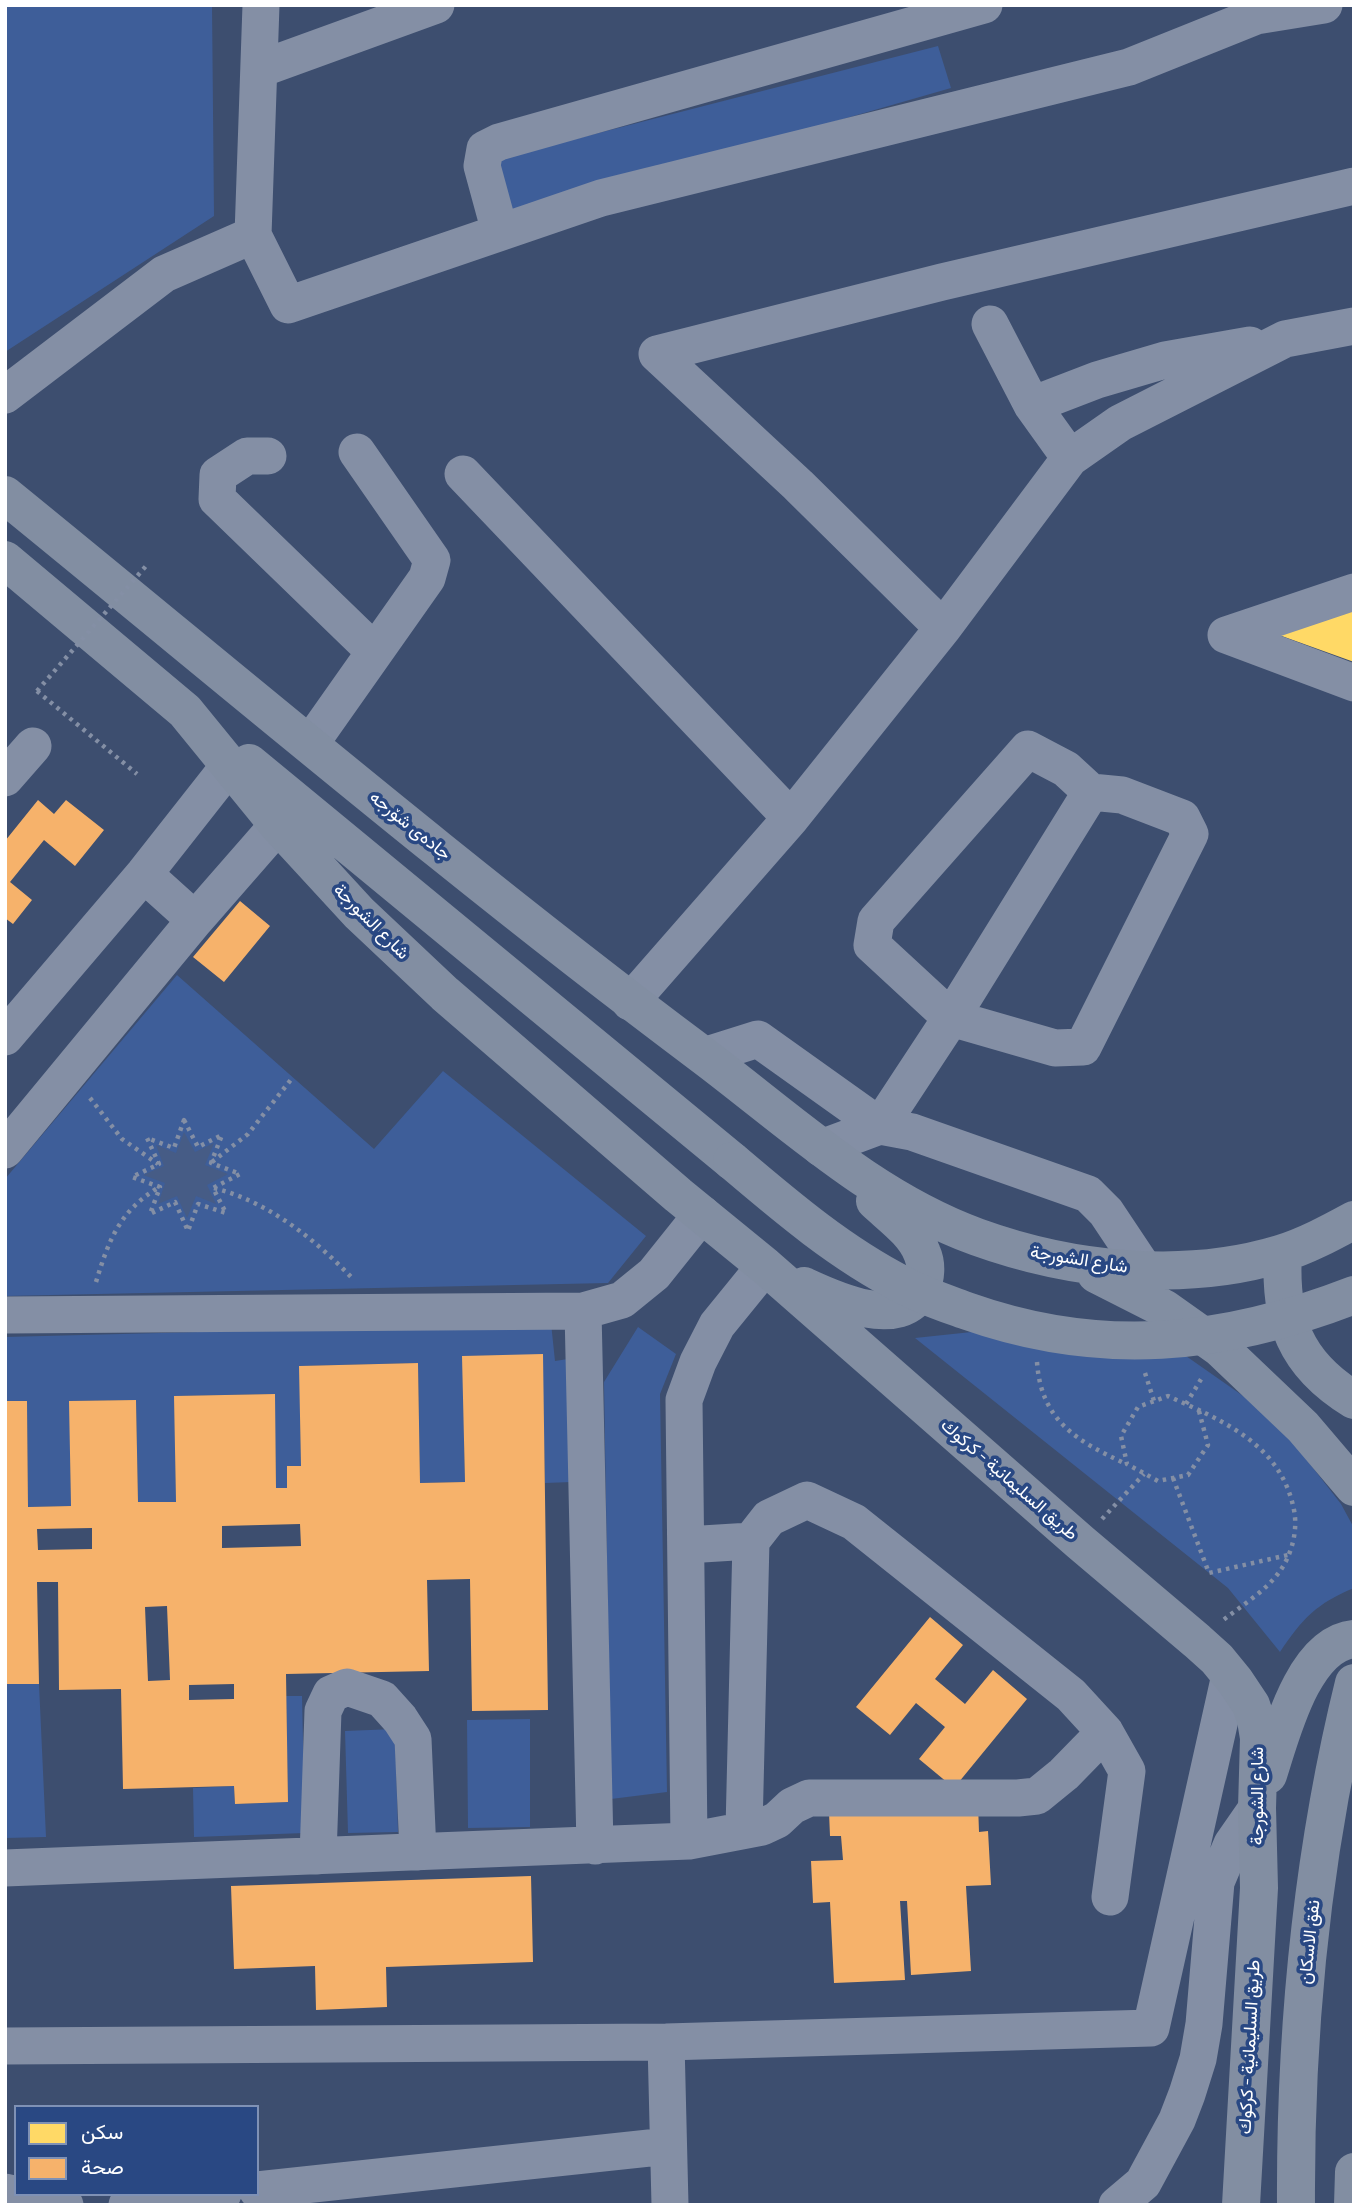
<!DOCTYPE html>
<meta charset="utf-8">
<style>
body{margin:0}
#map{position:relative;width:1359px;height:2210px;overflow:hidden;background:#3d4e6f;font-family:Manrope,Vazirmatn,sans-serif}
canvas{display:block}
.frame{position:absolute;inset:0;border:7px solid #fff;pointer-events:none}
.legend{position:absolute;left:14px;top:2105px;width:245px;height:91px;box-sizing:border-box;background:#294883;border:2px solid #7f91b5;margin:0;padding:9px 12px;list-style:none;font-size:21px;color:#fff}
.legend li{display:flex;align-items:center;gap:14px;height:35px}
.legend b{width:35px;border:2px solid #7f91b5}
</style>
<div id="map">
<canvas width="1359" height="2210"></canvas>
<div class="frame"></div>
<ul class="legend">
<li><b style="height:19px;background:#ffd966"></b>سكن</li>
<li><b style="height:19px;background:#f6b26b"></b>صحة</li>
</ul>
</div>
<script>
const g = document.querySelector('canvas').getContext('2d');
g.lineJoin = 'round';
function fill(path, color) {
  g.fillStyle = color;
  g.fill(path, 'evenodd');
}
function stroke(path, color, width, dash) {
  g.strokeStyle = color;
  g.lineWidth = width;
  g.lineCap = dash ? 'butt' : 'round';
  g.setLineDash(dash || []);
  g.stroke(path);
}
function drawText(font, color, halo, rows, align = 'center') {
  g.font = font + ' Manrope,Vazirmatn,sans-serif';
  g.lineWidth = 7;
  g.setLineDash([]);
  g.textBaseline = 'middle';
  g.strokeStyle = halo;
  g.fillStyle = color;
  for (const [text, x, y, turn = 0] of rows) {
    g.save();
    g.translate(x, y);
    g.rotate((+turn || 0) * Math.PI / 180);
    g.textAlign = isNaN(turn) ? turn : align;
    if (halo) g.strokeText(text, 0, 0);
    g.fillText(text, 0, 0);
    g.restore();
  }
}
fill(new Path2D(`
 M5,5H212L214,216L5,352Z
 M938,46L951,88L513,214L493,160Z
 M177,975L374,1149L443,1071L646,1236L608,1283L5,1296V1179Z
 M551,1323L555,1361L568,1359L572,1482L545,1483L542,1355L463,1356L465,1482L420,1483L418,1363L300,1366L301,1466H287V1488H276L274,1394L175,1396L176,1502H138L136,1400L70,1401L71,1506L28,1507L27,1401H5V1337Z
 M638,1327L676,1354L660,1394L667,1792L611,1799L604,1382Z
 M981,1331L1186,1356L1246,1398L1296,1446L1341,1504L1354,1528V1588C1317,1603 1302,1619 1280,1652L1228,1588L915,1338Z
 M5,1684H39L46,1837L5,1838Z
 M286,1696H302L305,1833L194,1837L193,1788L234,1786L235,1804L288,1802Z
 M530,1719V1827L468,1828L467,1720Z
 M395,1729L398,1832L348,1833L345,1731Z`), '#3e5e99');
fill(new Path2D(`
 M184,1132L195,1152L214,1143L205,1165L228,1174L207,1185L216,1204L196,1196L187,1218L177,1196L158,1204L165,1183L143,1175L164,1166L156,1145L176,1153Z`), '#465c86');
fill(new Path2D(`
 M1354,610V662L1279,635Z`), '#ffd966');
fill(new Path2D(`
 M38,800L54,814L66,800L104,830L75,866L44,840L10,882L32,900L13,924L5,918V841Z
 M240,901L270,926L224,982L193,957Z
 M543,1354L548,1710L472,1711L470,1579L427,1580L429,1671L286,1674L288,1802L235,1804L234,1786L123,1789L121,1689L59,1690L58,1582H37L39,1684H5V1401H27L28,1507L71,1506L69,1401L136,1400L138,1502H176L174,1396L275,1394L276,1488H287V1466H301L299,1366L418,1363L420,1483L465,1482L462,1356ZM300,1524L301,1546L222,1548V1526ZM92,1528V1549L38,1550L37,1529ZM167,1606L170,1680L148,1681L145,1607ZM234,1684V1699L189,1700V1685Z
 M930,1617L963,1645L935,1679L965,1704L993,1670L1027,1699L954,1788L919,1759L945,1727L916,1703L890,1735L856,1707Z
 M978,1804L979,1832L988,1831L991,1885L966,1886L971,1971L911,1975L907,1901H900L905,1980L834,1983L830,1902L813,1903L811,1861L843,1860L841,1836H830L829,1812Z
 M531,1876L533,1962L386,1967L387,2007L316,2010L315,1966L234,1969L231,1886Z`), '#f6b26b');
stroke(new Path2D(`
 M37,691L137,774
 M90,1098L122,1139L158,1164
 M184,1120L198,1147L222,1135L211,1163L240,1174L213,1188L226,1213L198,1204L188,1231L175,1202L150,1214L160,1187L132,1177L159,1164L147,1138L174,1148Z
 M212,1162L248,1134L293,1077
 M214,1188C269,1202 316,1240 354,1280
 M96,1282C109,1239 120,1211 159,1187
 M1037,1362C1041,1421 1077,1441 1126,1464
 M1145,1373L1154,1401
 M1186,1404L1203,1376
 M1199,1411L1208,1445L1188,1475L1158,1481L1127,1464L1121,1436L1138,1407L1168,1396C1223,1421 1281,1444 1294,1510C1298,1530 1292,1554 1280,1571C1266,1591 1241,1606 1222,1621
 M1173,1478L1209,1573L1288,1555
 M1102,1519L1144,1474`), '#848fa5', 4.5, [3.5, 5]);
stroke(new Path2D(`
 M261,5L253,235L288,305L601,198L1129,67L1256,16L1324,5
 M260,69L436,5
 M500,232L482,166L485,149L499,142L984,5
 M990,324L1032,405L1070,458
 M657,354L942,282L1354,186
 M657,354L798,485L943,628
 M5,395L164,274L253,235
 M1032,405L1097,380L1165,360L1250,345
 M268,456H247L218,475L217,499L375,652
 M463,474L791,818
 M1226,635L1354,683
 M1226,635L1354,592
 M310,744L427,578L432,560L357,452
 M5,778L33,746
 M144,874L195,920
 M630,1002L791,818L943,628L1070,458L1120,423L1285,339L1354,326
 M5,1037L144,874L229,766
 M704,1056L758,1039L880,1126L951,1018L1091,792L1122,795L1182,818L1190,834L1083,1047L1055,1048L951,1018L872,945L876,921L1028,749L1066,769L1091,792
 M821,1148L880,1126L912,1132L1088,1194L1106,1212L1144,1269
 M5,1150L195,920L278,825
 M583,1311L595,1846
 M5,1315L583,1311L622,1300L654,1274L702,1214
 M686,1545L751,1541L769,1518L807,1500L854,1522L1071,1695L1105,1732L1127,1771L1110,1897
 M744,1829L751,1541
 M689,1841L684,1400L698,1362L717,1325L765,1266
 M318,1856L323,1711L331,1694L347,1687L382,1699L400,1719L413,1739L418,1852
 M5,1868L689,1841L762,1827L777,1820L792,1806L809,1798H1018L1037,1796L1064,1774L1105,1732
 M666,2042L670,2205
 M5,2046L666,2042L1151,2028L1230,1675
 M257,2190L668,2146
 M5,2192L65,2205
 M127,2205L223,2194
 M1117,2205L1143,2183L1177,2120L1187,2094L1198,2059L1204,2024L1216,1882L1232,1844L1257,1808`), '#848fa5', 37);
stroke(new Path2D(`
 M5,495C236,683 463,876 701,1054C789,1120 872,1199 977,1237C1071,1271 1184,1283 1280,1254C1306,1246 1330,1233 1354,1220
 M5,560L185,711L278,825L359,913L445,994L678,1195L765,1266L1080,1542L1197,1641L1217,1659L1235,1681L1251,1705L1256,1720L1259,1738L1257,1808L1259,1888L1241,2205
 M249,763L732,1161
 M1283,1253C1279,1320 1295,1364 1354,1400
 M1096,1274L1165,1309L1220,1348L1303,1427L1354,1487
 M804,1286C832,1299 902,1332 921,1289C926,1278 927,1264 922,1253C914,1232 891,1216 875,1201
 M1268,1775C1281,1735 1303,1644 1354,1639
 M1296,2205C1295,2030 1312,1853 1354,1683
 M1353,2205L1354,2172`), '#828ea2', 38);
stroke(new Path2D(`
 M37,691L146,566`), '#848fa5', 4.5, [3.5, 5]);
stroke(new Path2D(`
 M732,1161C785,1206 840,1253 903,1285C923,1296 945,1303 967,1311C1100,1358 1223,1346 1354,1295`), '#828ea2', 38);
drawText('18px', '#fff', '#294883', [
 ["جادەی شۆرجە",410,826,39],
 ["شارع الشورجة",371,922,45],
 ["شارع الشورجة",1079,1260,9],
 ["طريق السليمانية - كركوك",1009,1480,41],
 ["شارع الشورجة",1258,1796,-90],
 ["نفق الاسكان",1310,1942,-84],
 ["طريق السليمانية - كركوك",1250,2047,-87]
]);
</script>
